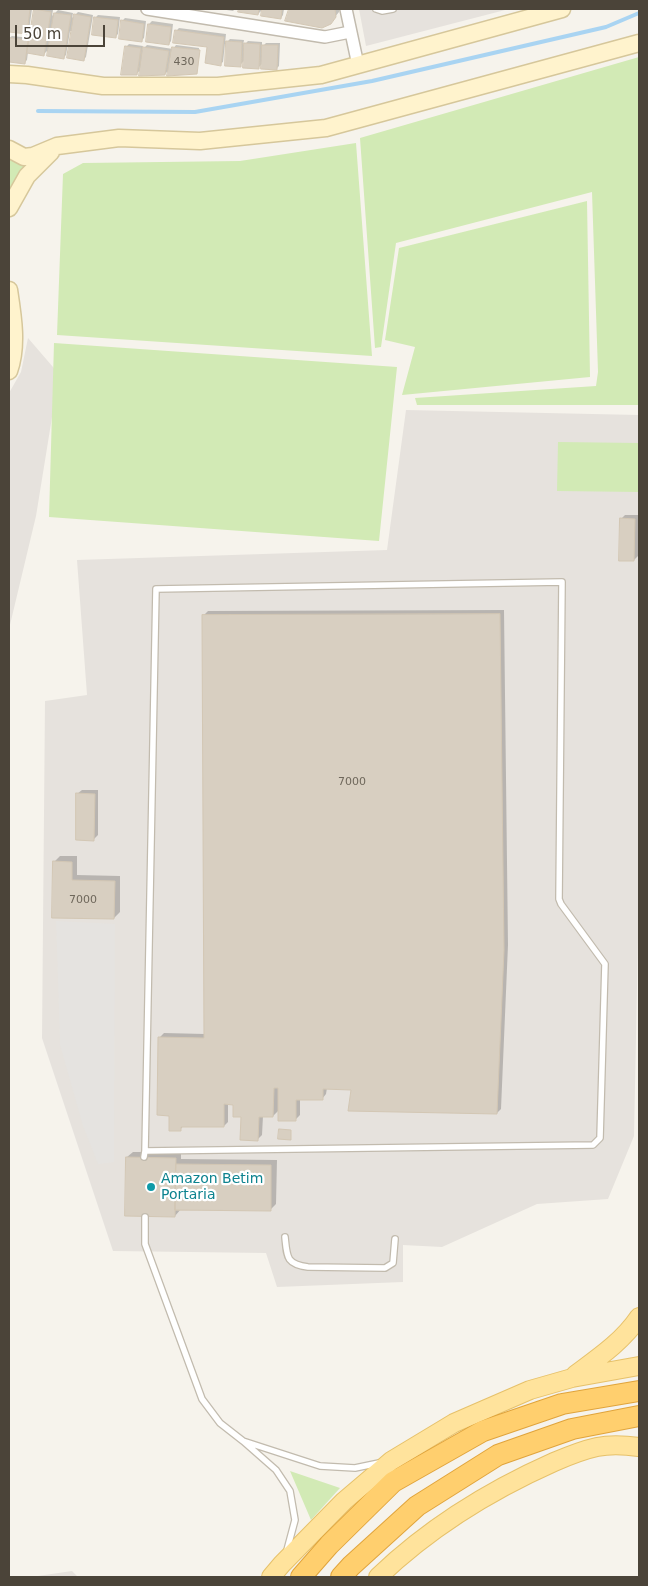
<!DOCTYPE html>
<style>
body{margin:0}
#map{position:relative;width:648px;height:1586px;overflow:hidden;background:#f6f3ec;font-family:"DejaVu Sans",sans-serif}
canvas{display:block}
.frame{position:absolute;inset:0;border:10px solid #4b4439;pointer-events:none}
.scale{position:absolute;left:15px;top:25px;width:90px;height:22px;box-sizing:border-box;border:2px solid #4b4439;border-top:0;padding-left:6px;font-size:15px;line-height:18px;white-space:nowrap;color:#4b4439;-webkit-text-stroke:4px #fff;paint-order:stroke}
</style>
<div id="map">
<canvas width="648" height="1586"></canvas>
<div class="frame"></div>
<div class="scale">50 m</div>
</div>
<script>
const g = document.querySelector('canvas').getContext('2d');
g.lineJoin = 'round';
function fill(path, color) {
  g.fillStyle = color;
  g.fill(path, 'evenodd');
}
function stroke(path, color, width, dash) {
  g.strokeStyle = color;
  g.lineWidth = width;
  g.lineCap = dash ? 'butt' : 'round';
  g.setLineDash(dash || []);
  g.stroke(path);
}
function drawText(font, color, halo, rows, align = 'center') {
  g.font = font + ' "DejaVu Sans",sans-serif';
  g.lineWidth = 4.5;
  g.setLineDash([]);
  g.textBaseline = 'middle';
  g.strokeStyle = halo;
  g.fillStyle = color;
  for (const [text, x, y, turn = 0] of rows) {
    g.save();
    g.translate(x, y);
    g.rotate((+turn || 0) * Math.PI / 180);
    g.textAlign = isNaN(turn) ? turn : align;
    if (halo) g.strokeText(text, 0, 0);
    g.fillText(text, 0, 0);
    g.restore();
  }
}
fill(new Path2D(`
 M359,9H509L366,46Z
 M28,338L59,374L36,516L9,629V393L21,372Z
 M406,410L639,415V888L634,1136L608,1199L537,1204L442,1247L403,1245V1282L277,1287L266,1253L113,1251L42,1038L45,701L87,695L77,560L387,550Z
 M72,1571L78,1577H31Z`), '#e6e2dd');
fill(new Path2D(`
 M639,57V405H417L415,398L596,386L598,372L592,192L396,243L381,347L375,348L360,138Z
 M356,143L372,356L57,335L63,174L83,163L240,161Z
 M9,154L27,162L9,198Z
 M587,201L590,377L402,395L415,347L385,340L399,248Z
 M54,343L397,367L379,541L49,517Z
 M558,442L639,443V492L557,491Z
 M290,1471L340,1488L311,1520Z`), '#d2eab5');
fill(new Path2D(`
 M56,921L115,924L114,1162L98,1164L83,1126L60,1045Z`), '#e5e3e0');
fill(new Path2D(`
 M9,9H32L29,30L26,33L9,31Z
 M37,9L53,10L52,16L58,10L73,13L72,18L78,12L93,15L86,57L84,59L72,31H70L66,55L63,58L49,49L44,54L28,52L27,60L25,62L9,60V38L12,36L31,38Z
 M220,9H235L233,11Z
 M240,9H263L258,14L240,11Z
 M263,9H284L283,15L281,18L263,15Z
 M290,9H339V12L330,23L287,20Z
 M98,15L120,17L118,34L115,37L96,17Z
 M125,18L146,21L144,38L142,40L122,21Z
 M152,21L173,24L171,41L169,44L147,41L149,24Z
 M179,28L226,34L223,62L220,64L209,46L176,31Z
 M230,39L244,40L243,46L248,41L262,42V47L266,43H280L279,66L276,69L263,63L258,68L245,60L240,65L226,43Z
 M129,44L143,46L142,50L147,45L173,49L176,45L199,48L197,72L170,69L165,74L142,69L136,74L126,47Z
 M625,515H639L638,556L634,560L621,519Z
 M504,610L508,945L501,1109L497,1113L353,1088H327L326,1094L322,1099L300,1098V1115L295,1120L279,1110L273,1116H263L262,1135L258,1139L234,1103H228V1122L224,1126L184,1125L180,1130L171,1114L159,1038L164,1033L205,1034L204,615L208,611Z
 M82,790H98V835L94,839L77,794Z
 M60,856H77V875L120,876V912L114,918L53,917L54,862Z
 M133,1152H181V1159L277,1160L276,1204L270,1210L181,1209L175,1216L127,1157Z`), '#0003');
stroke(new Path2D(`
 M38,111L195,112L372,81L606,27L639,13`), '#a9d4f2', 4);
const building = new Path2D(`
 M9,9H30L27,34L9,32Z
 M34,9L51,12L44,56L27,53Z
 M239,9H259L258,15L238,12Z
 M262,9H282L281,19L261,16Z
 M289,9H335L336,17L331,24L322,28L285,21Z
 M54,13L71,15L64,59L47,56Z
 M74,14L91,17L84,61L67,58Z
 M94,17L118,20L116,38L92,35Z
 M121,20L144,24L142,42L119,39Z
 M148,24L171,27L169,45L146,42Z
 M175,30L224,37L221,66L205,63L207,47L173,43Z
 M9,38L28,40L25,64L9,62Z
 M226,41L242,42L241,67L225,66Z
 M244,43L260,44L259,69L243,68Z
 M262,45H278L277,70L261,69Z
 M125,46L141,48L137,75H121Z
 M143,47L169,51L165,75L139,76Z
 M172,47L200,50L197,74L167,76Z
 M620,518L635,519L634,561H619Z
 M500,614L504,950L497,1114L348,1111L351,1090L323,1089V1100H296V1121H278V1088H274L273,1117H259L258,1141L240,1140L241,1117H233V1105L224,1104V1127H181V1131H169V1116L157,1115L158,1037L204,1038L202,615Z
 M76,793L95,794L94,841L76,840Z
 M53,861L72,862V880L115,881L114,919L52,918Z
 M279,1129L291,1130V1140L278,1139Z
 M126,1157L176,1158L175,1217L125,1216Z
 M176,1164L271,1165V1211L175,1210Z`);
fill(building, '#d8cfc1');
stroke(building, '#d3c7b4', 1);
const lane = new Path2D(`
 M376,9L382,11L393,9
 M144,1157L145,1151L156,589L562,582L559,899L561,904L605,964L600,1138L593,1145L145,1151
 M145,1217V1244L202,1399L220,1423L243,1441
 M285,1237C287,1257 286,1264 308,1267L385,1268L393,1263L395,1239
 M287,1550L295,1520L290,1491L276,1470L243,1441L320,1466L355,1468L379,1463`);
const street = new Path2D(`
 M147,9L325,37L350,32
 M346,9L358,65`);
const secondary = new Path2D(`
 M9,74L27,75L103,86H218L321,75L562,9
 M9,149L24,157L33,156L57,146L119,138L200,141L326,128L639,43
 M9,208L27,176L51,152
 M9,290C13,316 18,346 9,371`);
const primary = new Path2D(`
 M575,1375C598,1358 623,1341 639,1317
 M271,1577L282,1564L344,1501L391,1461L454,1423L530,1390L572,1378L639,1366
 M378,1577C428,1529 491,1490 554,1462C568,1456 583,1450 597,1447C611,1444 625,1445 639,1447`);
const highway = new Path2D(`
 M301,1577L329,1545L393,1482L483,1431L562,1404L639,1391
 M341,1577L351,1566L417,1506L498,1455L572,1429L639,1416`);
stroke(lane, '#c2bbae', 8);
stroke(street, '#c2bbae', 14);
stroke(secondary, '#d6c79b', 19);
stroke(primary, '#e6c16a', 20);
stroke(highway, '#e0a43c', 22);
stroke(lane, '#fff', 5.5);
stroke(street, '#fff', 11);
stroke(secondary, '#fff3cd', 16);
stroke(primary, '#ffe39c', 18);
stroke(highway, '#ffcf6e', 20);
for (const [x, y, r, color] of [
 [151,1187,5,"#0f9aa8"]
]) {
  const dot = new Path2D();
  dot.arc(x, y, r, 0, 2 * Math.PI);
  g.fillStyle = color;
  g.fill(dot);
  stroke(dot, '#fff', 2);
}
drawText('11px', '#6e675b', null, [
 ["430",184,62],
 ["7000",352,782],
 ["7000",83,900]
]);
drawText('14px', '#0d838f', '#fff', [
 ["Amazon Betim",161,1179],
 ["Portaria",161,1195]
], 'left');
</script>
